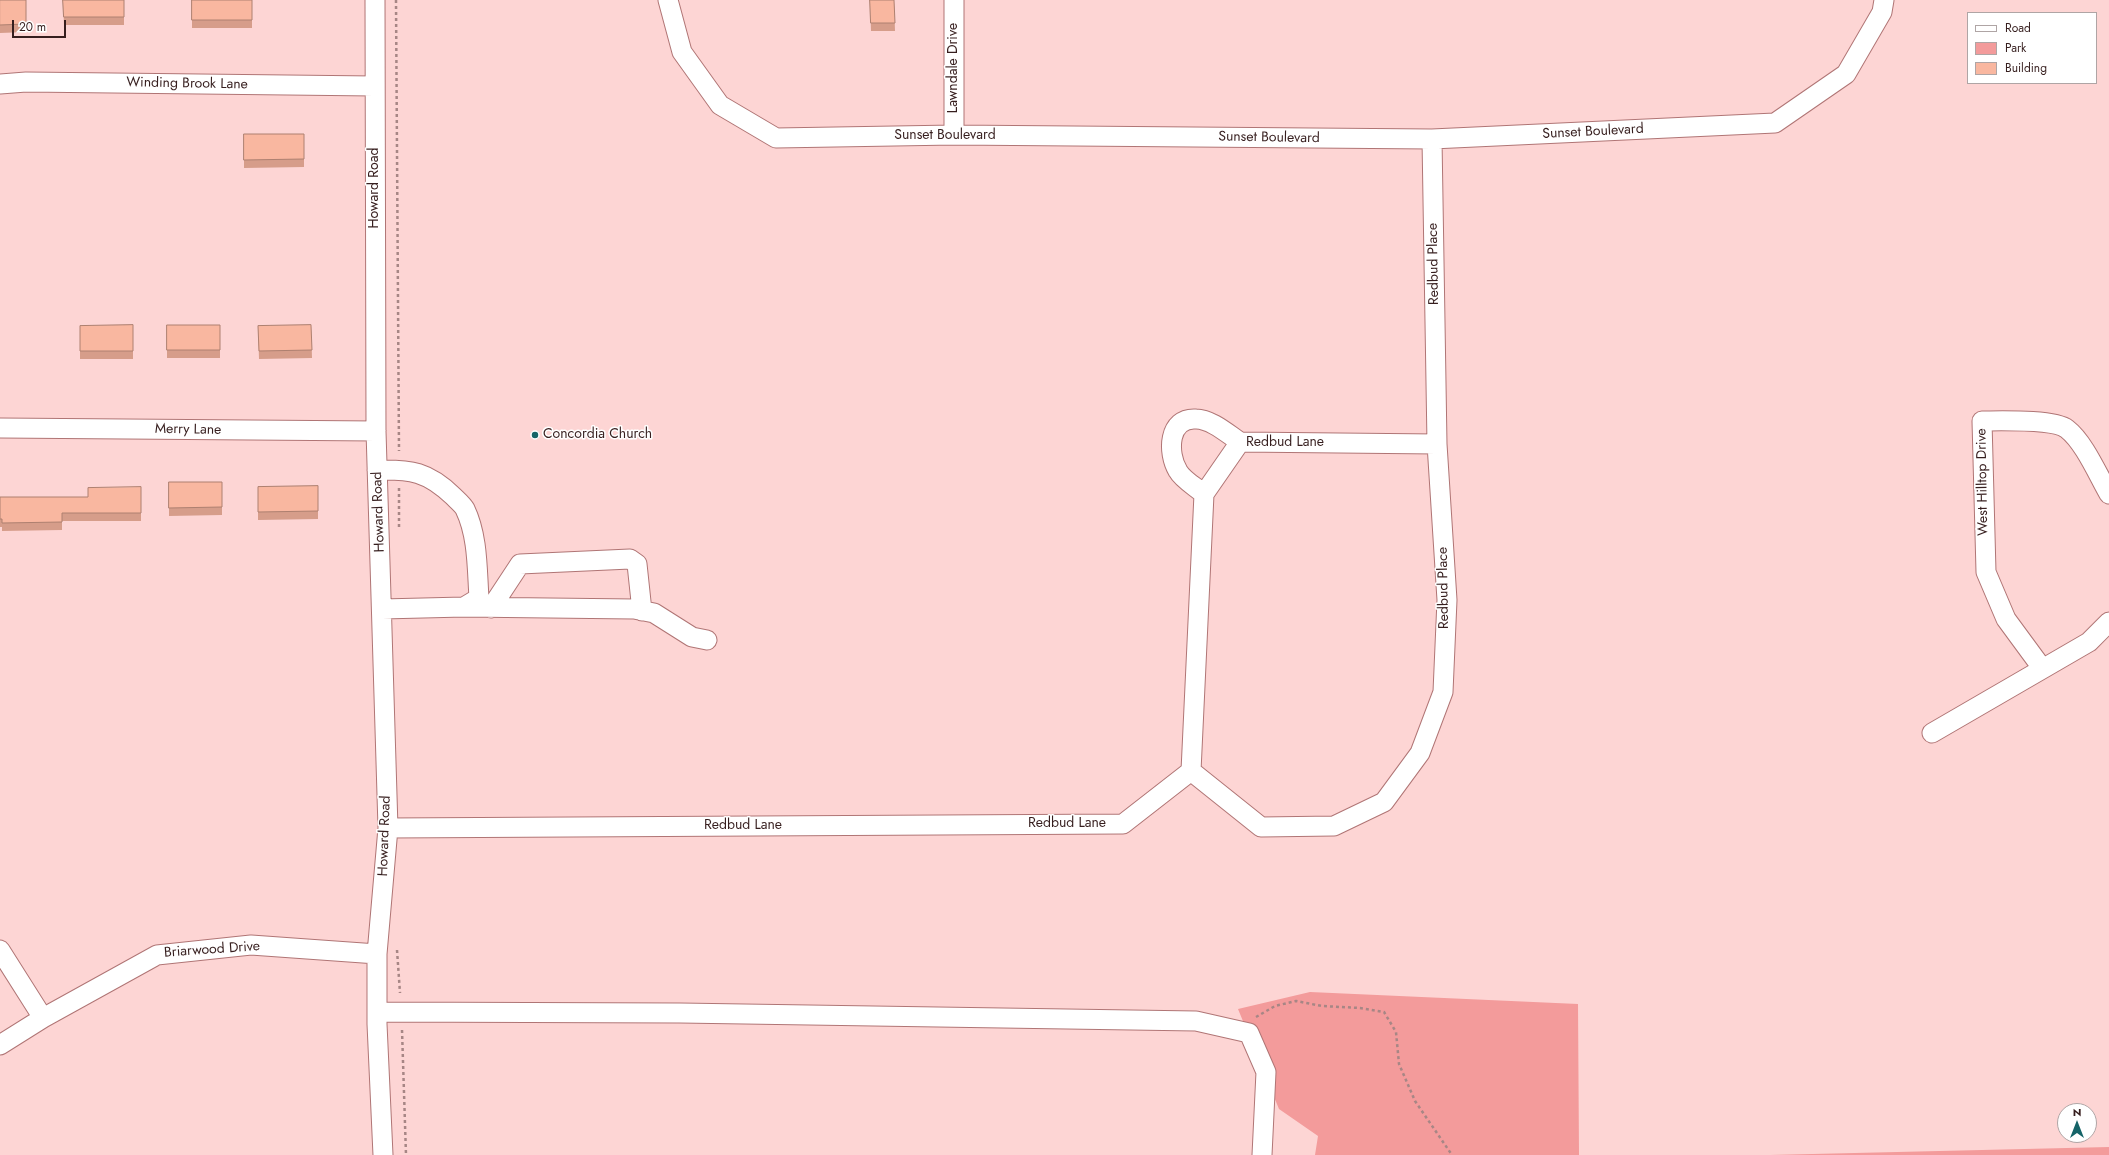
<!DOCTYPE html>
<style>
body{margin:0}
#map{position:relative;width:2109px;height:1155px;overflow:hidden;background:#fdd5d4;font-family:Jost,sans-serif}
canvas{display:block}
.legend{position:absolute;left:1967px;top:12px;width:130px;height:72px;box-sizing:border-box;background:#fff;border:1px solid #afa5a5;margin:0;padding:5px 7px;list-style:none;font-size:12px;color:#361e1e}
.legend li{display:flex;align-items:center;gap:8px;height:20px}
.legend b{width:20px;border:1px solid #afa5a5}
.north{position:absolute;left:2057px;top:1103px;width:40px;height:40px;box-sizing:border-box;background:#fff;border:1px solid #afa5a5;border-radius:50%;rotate:0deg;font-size:11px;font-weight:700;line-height:16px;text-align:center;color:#361e1e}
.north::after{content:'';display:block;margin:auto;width:14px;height:18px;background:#156468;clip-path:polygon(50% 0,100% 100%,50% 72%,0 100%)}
.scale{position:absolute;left:12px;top:20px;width:54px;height:18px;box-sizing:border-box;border:2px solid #361e1e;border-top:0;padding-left:5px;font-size:12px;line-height:14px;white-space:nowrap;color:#361e1e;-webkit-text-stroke:3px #fff;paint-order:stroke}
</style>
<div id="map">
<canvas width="2109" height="1155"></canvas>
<ul class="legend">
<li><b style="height:5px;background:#fff"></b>Road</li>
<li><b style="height:11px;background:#f39b9b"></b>Park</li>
<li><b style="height:11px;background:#f9b7a0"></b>Building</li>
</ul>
<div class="north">N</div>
<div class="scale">20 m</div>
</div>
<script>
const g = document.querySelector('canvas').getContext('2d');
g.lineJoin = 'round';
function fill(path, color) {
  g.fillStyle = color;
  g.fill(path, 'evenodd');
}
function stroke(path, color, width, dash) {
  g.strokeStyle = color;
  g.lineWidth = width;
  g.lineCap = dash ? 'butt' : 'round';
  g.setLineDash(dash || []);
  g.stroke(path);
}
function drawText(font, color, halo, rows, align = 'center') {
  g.font = font + ' Jost,sans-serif';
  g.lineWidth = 3;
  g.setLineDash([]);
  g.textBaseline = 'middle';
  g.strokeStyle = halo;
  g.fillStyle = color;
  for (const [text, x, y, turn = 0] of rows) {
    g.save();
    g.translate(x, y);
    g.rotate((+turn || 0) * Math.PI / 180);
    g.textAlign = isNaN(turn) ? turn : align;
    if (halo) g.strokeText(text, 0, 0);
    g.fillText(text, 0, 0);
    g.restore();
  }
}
fill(new Path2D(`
 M1310,992L1578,1004L1579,1155H1315L1318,1136L1279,1109L1238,1009Z
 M2109,1147V1155H1770Z`), '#f39b9b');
const minor = new Path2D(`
 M375,0L376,431L388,828L377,954V1024L383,1155
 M668,0L682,52L720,105L776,138L954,135L1432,139L1775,123L1846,74L1882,12L1884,0
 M0,84L26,82L374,86
 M954,135V0
 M0,428L376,431
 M377,470C411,469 428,472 453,496C457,500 463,505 465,509C478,536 477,569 479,598L464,607L382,609
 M1204,494C1196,487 1183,480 1178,471C1167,453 1168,417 1196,419C1211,419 1228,434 1240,442
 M464,607L634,609L654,613L692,637L707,640
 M491,608L520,564L630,559L637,564L642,611
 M2042,668L2006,619L1986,572L1982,421C2000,421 2054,419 2067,429C2084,442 2098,475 2109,494
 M1932,733L2089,642L2109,622
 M1191,771L1261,827L1334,826L1384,802L1420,753L1443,692L1447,600L1437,444L1432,139
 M388,828L1123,824L1191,771L1204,494L1240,442L1437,444
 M0,950L43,1018
 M377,1012L680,1013L1196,1021L1249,1033L1266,1072L1262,1155
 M0,1045L43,1018L157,955L251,945L377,954`);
stroke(minor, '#b07575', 21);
stroke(new Path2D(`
 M396,0L399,451
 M399,488V527
 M397,950L400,993
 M1256,1017L1275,1006L1296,1001L1322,1006L1360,1008L1384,1012L1396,1032L1399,1064L1415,1101L1452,1155
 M402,1030L406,1155`), '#a78685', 2.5, [3, 3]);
stroke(minor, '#fff', 19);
fill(new Path2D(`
 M0,0H26V32L0,33Z
 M63,0H124V25H64Z
 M192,0H252V28H192Z
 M870,0H894L895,31H871Z
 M244,134H304V167L244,168Z
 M133,325V359H80V326Z
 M167,325H220V358H167Z
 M311,325L312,358L259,359L258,326Z
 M169,482H222V515L169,516Z
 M318,486V519L258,520V487Z
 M141,487V521H62V530L2,531V527H0V497H88Z`), '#d69d8a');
const building = new Path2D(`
 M0,0H26V24L0,25Z
 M63,0H124V17H64Z
 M192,0H252V20H192Z
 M870,0H894L895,23H871Z
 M244,134H304V159L244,160Z
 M133,325V351H80V326Z
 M167,325H220V350H167Z
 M311,325L312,350L259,351L258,326Z
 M169,482H222V507L169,508Z
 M318,486V511L258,512V487Z
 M141,487V513H62V522L2,523V519H0V497H88V488Z`);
fill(building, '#f9b7a0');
stroke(building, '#ae8070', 1);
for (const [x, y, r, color] of [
 [535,435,4,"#156468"]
]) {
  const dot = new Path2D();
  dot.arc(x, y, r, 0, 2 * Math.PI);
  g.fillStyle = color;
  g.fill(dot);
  stroke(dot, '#fff', 1.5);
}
drawText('14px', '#361e1e', '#fff', [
 ["Lawndale Drive",954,68,-90],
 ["Winding Brook Lane",187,84,1],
 ["Sunset Boulevard",1593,132,-3],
 ["Sunset Boulevard",945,136],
 ["Sunset Boulevard",1269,138,1],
 ["Howard Road",375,188,-90],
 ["Redbud Place",1434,264,-91],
 ["Merry Lane",188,430,1],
 ["Redbud Lane",1285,443],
 ["West Hilltop Drive",1983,482,-91],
 ["Howard Road",379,512,-92],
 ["Redbud Place",1444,588,-91],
 ["Redbud Lane",1067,824],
 ["Redbud Lane",743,826],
 ["Howard Road",385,836,-88],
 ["Briarwood Drive",212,950,-4]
]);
drawText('14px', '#361e1e', '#fff', [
 ["Concordia Church",543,435]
], 'left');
</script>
